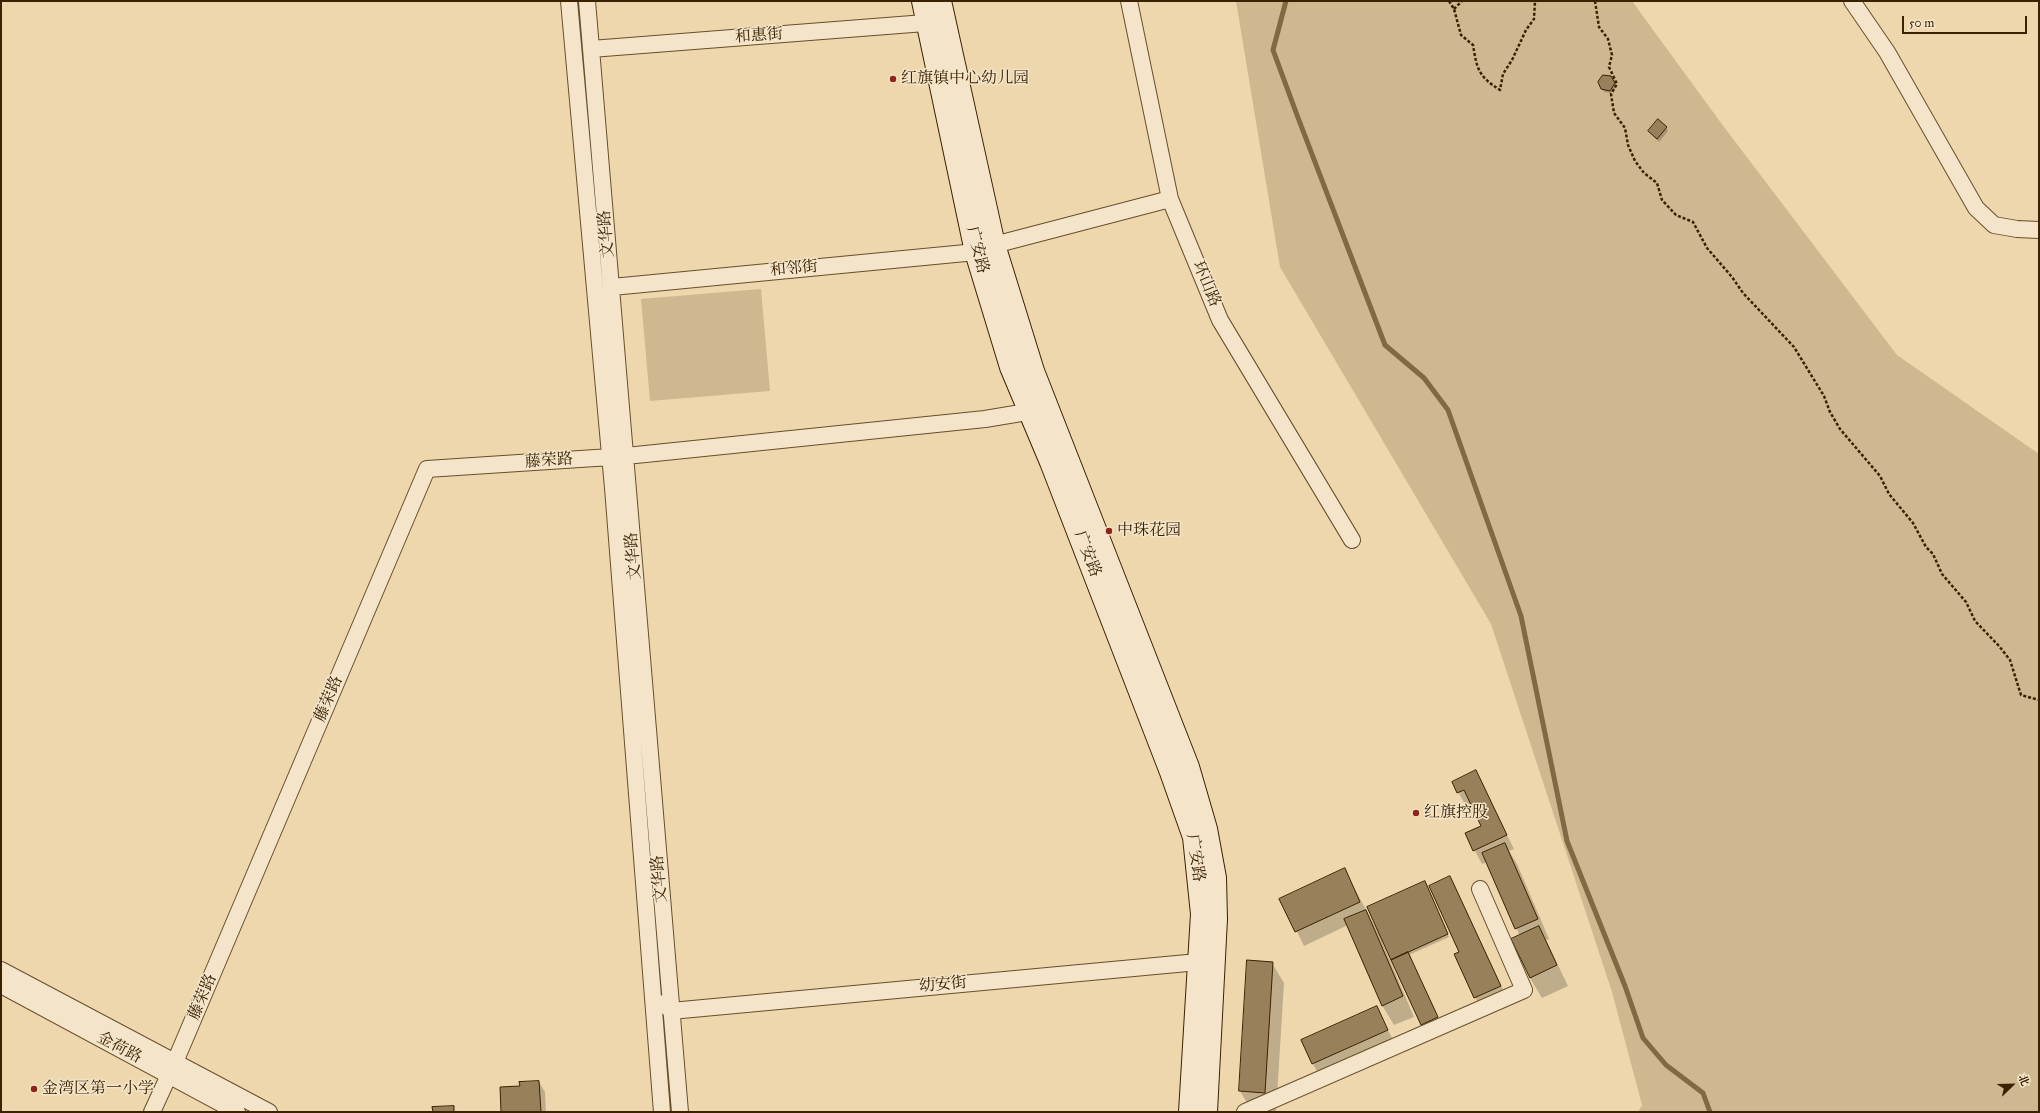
<!DOCTYPE html>
<meta charset="utf-8">
<style>
body{margin:0}
#map{position:relative;width:2040px;height:1113px;overflow:hidden;background:#eed7ad;font-family:"IM FELL Great Primer","Noto Serif SC",serif}
canvas{display:block}
.frame{position:absolute;inset:0;border:2px solid #3a2100;pointer-events:none}
.north{position:absolute;left:1992px;top:1065px;width:40px;height:40px;-webkit-text-stroke:3px #f4e5ca;paint-order:stroke;rotate:67deg;font-size:11px;font-weight:700;line-height:16px;text-align:center;color:#3a2100}
.north::after{content:'';display:block;margin:auto;width:14px;height:18px;background:#3a2100;clip-path:polygon(50% 0,100% 100%,50% 72%,0 100%)}
.scale{position:absolute;left:1902px;top:16px;width:125px;height:18px;box-sizing:border-box;border:2px solid #3a2100;border-top:0;padding-left:5px;font-size:12px;line-height:14px;white-space:nowrap;color:#3a2100;-webkit-text-stroke:3px #f4e5ca;paint-order:stroke}
</style>
<div id="map">
<canvas width="2040" height="1113"></canvas>
<div class="frame"></div>
<div class="north">北</div>
<div class="scale">50 m</div>
</div>
<script>
const g = document.querySelector('canvas').getContext('2d');
g.lineJoin = 'round';
function fill(path, color) {
  g.fillStyle = color;
  g.fill(path, 'evenodd');
}
function stroke(path, color, width, dash) {
  g.strokeStyle = color;
  g.lineWidth = width;
  g.lineCap = dash ? 'butt' : 'round';
  g.setLineDash(dash || []);
  g.stroke(path);
}
function drawText(font, color, halo, rows, align = 'center') {
  g.font = font + ' "IM FELL Great Primer","Noto Serif SC",serif';
  g.lineWidth = 3;
  g.setLineDash([]);
  g.textBaseline = 'middle';
  g.strokeStyle = halo;
  g.fillStyle = color;
  for (const [text, x, y, turn = 0] of rows) {
    g.save();
    g.translate(x, y);
    g.rotate((+turn || 0) * Math.PI / 180);
    g.textAlign = isNaN(turn) ? turn : align;
    if (halo) g.strokeText(text, 0, 0);
    g.fillText(text, 0, 0);
    g.restore();
  }
}
fill(new Path2D(`
 M1236,1H1632L1721,123L1897,355L2039,454V1112H1638L1642,1105L1612,992L1491,624L1280,267Z
 M761,289L770,391L650,401L641,299Z`), '#cfb890');
fill(new Path2D(`
 M1613,80L1616,87L1611,93L1604,92L1602,89Z
 M1666,128L1668,131L1659,142L1649,132Z
 M1476,772L1514,849L1509,851L1517,864L1549,939L1546,940L1568,986L1542,998L1530,978L1520,936L1487,862L1482,864L1466,834L1482,826L1471,803L1466,806L1458,792Z
 M1344,869L1378,932L1426,885L1449,937L1409,955L1439,1020L1423,1028L1383,941L1382,942L1414,1017L1394,1025L1382,1005L1348,925L1304,946L1281,899Z
 M1450,877L1506,996L1481,1007L1475,997L1460,953Z
 M1272,963L1284,983L1276,1112L1252,1111L1240,1091Z
 M1377,1008L1398,1050L1324,1084L1313,1064Z
 M539,1082L545,1092L546,1112H502L521,1087Z`), '#0003');
stroke(new Path2D(`
 M1286,1L1273,50L1297,115L1385,345L1424,378L1448,410L1521,616L1567,841L1625,986L1643,1038L1666,1065L1703,1093L1710,1112`), '#816944', 5);
const building = new Path2D(`
 M1603,75L1611,76L1615,83L1610,91L1601,89L1598,82Z
 M1658,119L1667,127L1657,139L1648,131Z
 M1476,770L1507,835L1473,851L1465,833L1481,826L1464,790L1457,793L1452,782Z
 M1505,843L1538,919L1515,929L1482,853Z
 M1345,868L1360,902L1295,932L1279,899Z
 M1450,876L1501,986L1474,998L1454,954L1459,952L1429,886Z
 M1425,881L1448,934L1391,960L1367,907Z
 M1366,910L1403,996L1382,1006L1344,919Z
 M1539,926L1557,965L1530,978L1511,939Z
 M1408,952L1438,1017L1421,1025L1391,960Z
 M1247,960L1273,962L1265,1093L1239,1091Z
 M1377,1006L1388,1030L1312,1064L1301,1040Z
 M539,1081L541,1112H501L500,1087L520,1086L519,1082Z
 M454,1106V1112H433L432,1107Z`);
fill(building, '#98805a');
stroke(building, '#3a2100', 1);
const street = new Path2D(`
 M569,1L613,488L662,1112
 M587,1L680,1112
 M1129,1L1170,199L1220,320L1352,540
 M1852,1L1887,52L1976,208L1994,225L2017,229L2039,230
 M591,49L938,22
 M612,287L976,252L994,245L1170,199
 M1,970L269,1112
 M1,985L237,1112
 M664,1003L671,1011L1209,961
 M152,1112L175,1062L427,469L626,456L985,419L1039,410
 M1245,1112L1524,990L1480,889`);
const secondary = new Path2D(`
 M923,1L976,252L1011,367L1051,462L1171,772L1194,837L1202,914L1190,1112
 M940,1L994,245L1033,371L1188,767L1206,829L1215,878L1216,919L1206,1112`);
stroke(street, '#674e2b', 18);
stroke(secondary, '#3a2100', 24);
stroke(new Path2D(`
 M1449,1L1454,9L1461,35L1473,45C1477,69 1478,76 1500,90L1503,74L1512,60L1526,30L1534,19L1535,1
 M1595,1L1599,27L1608,39L1612,55L1609,67L1617,84L1611,94L1614,113L1625,128L1628,145L1635,161L1644,173L1657,183L1662,200L1676,215L1693,222L1707,248L1732,277L1743,293L1794,347L1824,396L1830,412L1840,429L1880,476L1889,494L1913,523L1926,547L1933,554L1942,574L1966,602L1975,621L1999,646L2010,660L2021,695L2039,700
 M1454,9L1462,1`), '#3a2100', 2.5, [3, 2]);
stroke(street, '#f4e5ca', 16);
stroke(secondary, '#f4e5ca', 22);
for (const [x, y, r, color] of [
 [893,79,4,"#8f2418"],
 [1109,531,4,"#8f2418"],
 [1416,813,4,"#8f2418"],
 [34,1089,4,"#8f2418"]
]) {
  const dot = new Path2D();
  dot.arc(x, y, r, 0, 2 * Math.PI);
  g.fillStyle = color;
  g.fill(dot);
  stroke(dot, '#f4e5ca', 1.5);
}
drawText('16px', '#3a2100', '#f4e5ca', [
 ["和惠街",759,36,-4],
 ["文华路",607,234,-95],
 ["广安路",977,250,76],
 ["和邻街",794,269,-5],
 ["环山路",1206,284,67],
 ["藤荣路",549,461,-4],
 ["广安路",1087,554,69],
 ["文华路",634,556,-95],
 ["藤荣路",329,699,-67],
 ["广安路",1195,858,82],
 ["文华路",660,879,-95],
 ["幼安街",943,985,-5],
 ["藤荣路",203,997,-67],
 ["金荷路",119,1048,28]
]);
drawText('16px', '#3a2100', '#f4e5ca', [
 ["红旗镇中心幼儿园",901,79],
 ["中珠花园",1117,531],
 ["红旗控股",1424,813],
 ["金湾区第一小学",42,1089]
], 'left');
</script>
